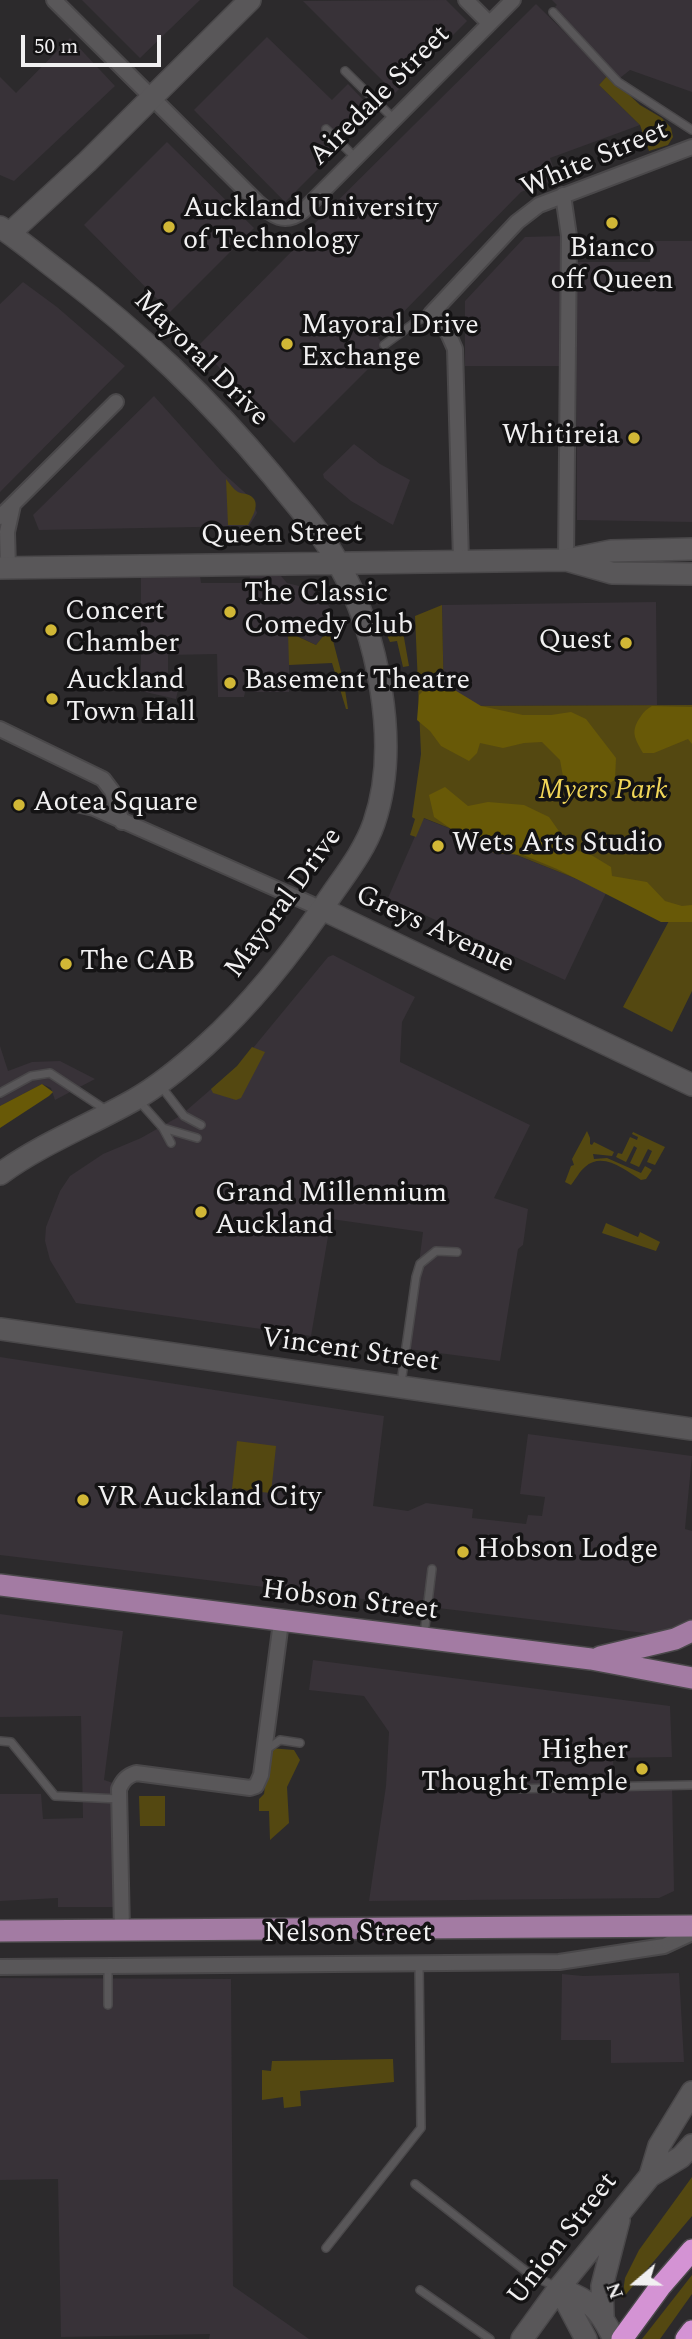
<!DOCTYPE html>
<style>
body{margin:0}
#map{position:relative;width:692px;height:2339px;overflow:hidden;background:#2c2a2c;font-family:Spectral,serif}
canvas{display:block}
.north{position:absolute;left:601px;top:2248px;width:70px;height:70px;-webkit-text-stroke:5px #141314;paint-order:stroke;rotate:250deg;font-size:19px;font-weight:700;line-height:28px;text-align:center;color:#f1f0f1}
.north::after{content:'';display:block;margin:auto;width:24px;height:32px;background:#f1f0f1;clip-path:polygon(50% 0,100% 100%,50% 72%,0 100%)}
.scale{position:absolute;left:21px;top:35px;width:140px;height:32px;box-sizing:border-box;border:4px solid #f1f0f1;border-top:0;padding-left:9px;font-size:21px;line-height:24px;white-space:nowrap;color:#f1f0f1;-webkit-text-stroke:5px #141314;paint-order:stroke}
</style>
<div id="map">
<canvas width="692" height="2339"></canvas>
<div class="north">N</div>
<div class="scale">50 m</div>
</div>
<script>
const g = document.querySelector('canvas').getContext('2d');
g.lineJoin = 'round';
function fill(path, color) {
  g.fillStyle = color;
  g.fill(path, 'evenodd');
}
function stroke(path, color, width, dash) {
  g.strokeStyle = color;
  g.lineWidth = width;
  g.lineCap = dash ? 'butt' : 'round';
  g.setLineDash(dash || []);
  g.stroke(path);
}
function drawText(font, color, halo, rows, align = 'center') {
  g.font = font + ' Spectral,serif';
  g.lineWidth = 7;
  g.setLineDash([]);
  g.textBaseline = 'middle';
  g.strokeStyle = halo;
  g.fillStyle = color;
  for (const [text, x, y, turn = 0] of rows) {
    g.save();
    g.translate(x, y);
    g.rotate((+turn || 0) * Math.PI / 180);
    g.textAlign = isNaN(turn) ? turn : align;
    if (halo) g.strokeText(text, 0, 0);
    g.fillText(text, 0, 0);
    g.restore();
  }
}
fill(new Path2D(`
 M82,0H200L140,58Z
 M446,0L467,21L395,93L303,1Z
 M552,0H692V92L630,70L620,78L555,7L557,5Z
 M536,4L608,75L599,85L640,125L550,158L557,179L521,192L378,338L388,349L294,443L198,346L294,249L292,246Z
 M267,37L332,100L348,84L375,112L285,202L194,110Z
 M70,38L115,86L14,181L0,175V77L16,93Z
 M167,142L254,228L170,312L84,225Z
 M562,236L561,366H465V301L525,237Z
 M651,241H692V522L577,520L576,262H650Z
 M23,282L57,307L125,366L0,492V304Z
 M154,396L222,472L252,499L257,513L249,526L39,530L33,515Z
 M354,444L380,464L410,480L393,525L351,501L324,478L323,474Z
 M200,576L201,583H249L250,576H281L287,583L311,589L322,596L331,609L342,632L324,635L316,645L289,632V692H245L244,697H218L217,654L168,655V687L178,690L176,699L141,691V577Z
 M656,602L657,705L444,706L442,605Z
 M423,818L607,891L565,980L388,898Z
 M333,955L415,997L402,1022L400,1062L530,1125L494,1198L528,1209L523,1245L518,1249L500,1361L408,1349L423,1232L331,1219L311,1336L76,1303L50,1260L45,1241L46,1227L60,1191L70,1176L103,1154L141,1138L180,1116L239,1065L328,957Z
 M0,1046L8,1071L32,1062L60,1061L95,1079L55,1100L51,1088L42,1084L0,1106Z
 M0,1357L384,1416L373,1506L408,1511L426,1503L473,1509L472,1518L526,1524L528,1515L542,1516L545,1497L520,1494L528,1434L692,1456L685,1529L692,1531V1619L661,1635L0,1555Z
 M0,1614L123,1631L104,1780L116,1784L117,1907H58V1898L0,1901V1794H41L43,1819L83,1818L81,1716L0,1717Z
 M313,1660L670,1706L672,1757L613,1758L614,1783L672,1782L674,1891L659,1898L369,1901L386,1786L389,1732L364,1696L309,1690Z
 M679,1973L684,2062L611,2063V2040H561L562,1974L583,1976Z
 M0,1978L231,1979L233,2286L309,2339H209L210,2334L61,2337L58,2179L0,2180Z`), '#383238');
fill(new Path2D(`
 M608,75L640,105L662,118L671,128L673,137L668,145L649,151L640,125L599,85Z
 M226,479C230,484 233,489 238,492C241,494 245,493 249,495C262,501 253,516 248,525H228Z
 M442,605L444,706L692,705V991L672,1032L623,1007L670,919L607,891L424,818L416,837L410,835L415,819L412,817L421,754L415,616Z
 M288,632L316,645L324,635L331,633L344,683L348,709H346L332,663L289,665Z
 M403,632L409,666L403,667L397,641L390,642L387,635Z
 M252,1047L265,1052L241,1098L236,1100L213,1093L211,1089L237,1066Z
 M587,1131L590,1138V1144L592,1145L594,1142L614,1152L612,1156L593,1154L594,1159L607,1158L641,1173L645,1166L652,1170L646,1179L641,1180C625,1170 603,1151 585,1167C579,1172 576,1179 571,1185L565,1182L571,1166L574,1165L572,1159Z
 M633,1132L665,1147L655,1165L647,1162L652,1151L648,1149L639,1167L630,1163L637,1148L634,1146L626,1162L616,1157L618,1153L622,1154L630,1137L637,1140L638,1137L632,1134Z
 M606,1223L638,1237L640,1232L660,1242L656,1251L602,1233Z
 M237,1441L276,1446L271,1493L232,1489Z
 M270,1748L294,1750L300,1760L287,1787L289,1823L270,1840L269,1811H259V1799L264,1794Z
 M139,1796H165V1826H140Z
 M393,2059L394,2082L300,2091L301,2106L284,2108L283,2097L262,2100V2070L271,2071L272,2061Z
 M692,2177V2216L622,2299L625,2278L639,2250Z
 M692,2275V2294L660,2339H642Z`), '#544811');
fill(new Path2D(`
 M431,683L453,689L481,706L523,715H551L571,712L586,719L616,758L615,780L591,793L564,782L560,760L542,742L524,743L503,748L480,743L477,753L469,761L441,746L430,731L417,720L419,695Z
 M652,706L692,707V744L688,739L654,753H643C636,740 630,733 639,719C643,713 645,710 652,706Z
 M445,787L468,806L488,802L524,805L549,817L563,837L578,851L588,853L611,867L612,876L647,882L665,901L682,906L692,905V922H661L557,869L523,855L494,853L474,836L457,833L434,817L429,795Z
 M42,1084L53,1092L49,1096L0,1128V1106Z`), '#685907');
const lane = new Path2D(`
 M553,12L618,82L692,130
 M345,71L394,119
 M326,129L356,158
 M384,345L417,321L431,314
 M160,1085L184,1116L201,1125
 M0,1093L31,1076L50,1073L106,1110
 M139,1101L163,1128L197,1138
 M163,1128L171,1143
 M401,1383L416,1277L420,1264L436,1251L457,1252
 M424,1635L432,1569
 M0,1741L11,1742L55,1796L119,1799
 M266,1750L280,1740L300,1743
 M509,1789L692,1785
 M108,1966V2005
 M415,2184L532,2276L555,2286
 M326,2248L421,2128L419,1964
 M420,2290L490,2339`);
const street = new Path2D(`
 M54,0L257,202C273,216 284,225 303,211L513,0
 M466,0L489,23
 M563,195L569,236L566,560
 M0,517L116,402
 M461,560L455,349L448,333L431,314L517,222L539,205L692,147
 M8,568L7,532L13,505
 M0,729L103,779L112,791L122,822
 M72,803L94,808L322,909
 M122,1930L119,1789C123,1780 127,1776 136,1773L250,1788L256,1786L261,1775L281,1622
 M0,1967L559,1962L664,1946L692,1933`);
const secondary = new Path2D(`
 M0,227C21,241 41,258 61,273C142,335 208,398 273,476C295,504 321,531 338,563C378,633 401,745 374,823C365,849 348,871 332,894C295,949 255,1001 205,1046C183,1066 160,1085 134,1100C90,1125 41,1144 0,1174
 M10,233L87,162L250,0
 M566,560L612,573L692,574
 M0,568L566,560L611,551L692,549
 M322,909L692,1085
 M0,1329L692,1429
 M650,2176L659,2146L692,2092
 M559,2288C591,2301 599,2308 614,2339
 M559,2288L586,2339
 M603,2316L602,2286L619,2220
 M522,2339L559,2288L650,2176L681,2157L692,2145`);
const primary = new Path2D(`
 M0,1585L591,1659L692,1678
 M600,1657L675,1639L692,1631
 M0,1931L692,1926`);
const highway = new Path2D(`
 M622,2339L660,2287L692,2250
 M686,2339L692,2331`);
stroke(lane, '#4a484a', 10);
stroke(street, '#4a484a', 18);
stroke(secondary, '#4a484a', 24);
stroke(primary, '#4a484a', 24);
stroke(highway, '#4a484a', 24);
stroke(lane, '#595759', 7);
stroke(street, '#595759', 14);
stroke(secondary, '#595759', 21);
stroke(primary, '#a37ba3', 21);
stroke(highway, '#d493d4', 21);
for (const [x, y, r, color] of [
 [612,223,7,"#d1b736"],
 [169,227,7,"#d1b736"],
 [287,344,7,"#d1b736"],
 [634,438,7,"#d1b736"],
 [230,612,7,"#d1b736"],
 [51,630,7,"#d1b736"],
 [626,643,7,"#d1b736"],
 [230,683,7,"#d1b736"],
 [52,699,7,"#d1b736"],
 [19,805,7,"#d1b736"],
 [438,846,7,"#d1b736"],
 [66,964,7,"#d1b736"],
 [201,1212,7,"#d1b736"],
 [83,1500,7,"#d1b736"],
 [463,1552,7,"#d1b736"],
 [642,1769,7,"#d1b736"]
]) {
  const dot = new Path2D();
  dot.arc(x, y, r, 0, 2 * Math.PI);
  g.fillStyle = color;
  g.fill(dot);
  stroke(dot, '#141314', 2.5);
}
drawText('28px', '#f1f0f1', '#141314', [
 ["Airedale Street",381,97,-45],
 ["White Street",595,161,-23],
 ["Mayoral Drive",200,360,45],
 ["Queen Street",282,536,-1],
 ["Mayoral Drive",285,904,-54],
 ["Greys Avenue",434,931,25],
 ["Vincent Street",350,1352,8],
 ["Hobson Street",350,1602,7],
 ["Nelson Street",348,1936],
 ["Union Street",564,2240,-52]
]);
drawText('28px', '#f1f0f1', '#141314', [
 ["Auckland University",183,211],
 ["of Technology",183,243],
 ["Bianco",612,251,"center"],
 ["off Queen",612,283,"center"],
 ["Mayoral Drive",301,328],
 ["Exchange",301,360],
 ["Whitireia",620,438,"right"],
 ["The Classic",244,596],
 ["Comedy Club",244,628],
 ["Concert",65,614],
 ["Chamber",65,646],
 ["Quest",612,643,"right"],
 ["Auckland",66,683],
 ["Town Hall",66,715],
 ["Basement Theatre",244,683],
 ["Aotea Square",33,805],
 ["Wets Arts Studio",452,846],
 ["The CAB",80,964],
 ["Grand Millennium",215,1196],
 ["Auckland",215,1228],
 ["VR Auckland City",97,1500],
 ["Hobson Lodge",477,1552],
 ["Higher",628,1753,"right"],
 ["Thought Temple",628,1785,"right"]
], 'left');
drawText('italic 28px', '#f1d658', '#141314', [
 ["Myers Park",603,793]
]);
</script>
